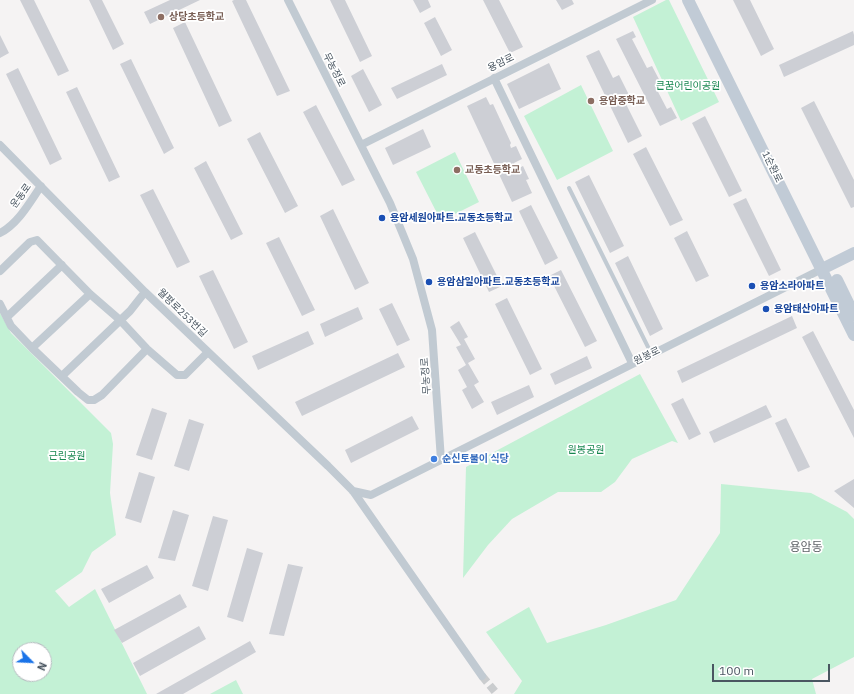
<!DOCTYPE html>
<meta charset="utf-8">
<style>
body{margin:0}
#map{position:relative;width:854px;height:694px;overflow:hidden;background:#f5f3f3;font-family:"IBM Plex Sans",sans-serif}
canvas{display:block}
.north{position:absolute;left:12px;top:642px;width:40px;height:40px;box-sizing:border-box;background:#fff;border:1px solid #b7bbc0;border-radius:50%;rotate:114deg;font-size:11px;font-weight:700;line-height:16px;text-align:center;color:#4a5661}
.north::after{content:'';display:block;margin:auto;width:14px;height:18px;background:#1a73e8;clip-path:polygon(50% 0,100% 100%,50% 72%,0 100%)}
.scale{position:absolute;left:712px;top:664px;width:118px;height:18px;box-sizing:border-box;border:2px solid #4a5661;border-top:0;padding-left:5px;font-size:12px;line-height:14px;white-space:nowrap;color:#4a5661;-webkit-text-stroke:3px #fff;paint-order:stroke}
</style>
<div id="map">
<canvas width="854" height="694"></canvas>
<div class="north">N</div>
<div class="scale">100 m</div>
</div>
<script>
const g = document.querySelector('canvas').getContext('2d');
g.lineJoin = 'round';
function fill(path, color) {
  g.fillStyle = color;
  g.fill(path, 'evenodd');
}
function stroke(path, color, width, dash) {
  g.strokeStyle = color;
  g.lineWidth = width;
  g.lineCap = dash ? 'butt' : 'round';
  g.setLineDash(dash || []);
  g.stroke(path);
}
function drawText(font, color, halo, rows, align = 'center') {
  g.font = font + ' "IBM Plex Sans","Noto Sans KR",sans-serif';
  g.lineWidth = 3.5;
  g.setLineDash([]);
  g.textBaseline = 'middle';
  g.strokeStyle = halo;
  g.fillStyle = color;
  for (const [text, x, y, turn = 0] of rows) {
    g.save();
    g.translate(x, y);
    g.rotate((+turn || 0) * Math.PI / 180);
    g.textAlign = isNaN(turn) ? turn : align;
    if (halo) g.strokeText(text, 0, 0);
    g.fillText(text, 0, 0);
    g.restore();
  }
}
fill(new Path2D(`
 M666,0H669L719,102L681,121L633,17Z
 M581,85L613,151L557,180L524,116Z
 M455,152L479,202L441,221L416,172Z
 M0,313L11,333L111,433L113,444L110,493L116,535L92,552L82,572L55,591L69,607L95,589L147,694H0ZM20,650H44V674H20Z
 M640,374L678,443L672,441L632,459L615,482L601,492H558L512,519L488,545L463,578L466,467Z
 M721,484L811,493L847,512L854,519V657L812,679L816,694H514L522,681L486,632L529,607L547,643L606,625L676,600L720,533Z
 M236,680L243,694H210Z`), '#c3f1d5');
fill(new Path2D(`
 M20,0H34L69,71L58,76Z
 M89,0H102L124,44L113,50Z
 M170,0H200L150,24L144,12Z
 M234,0H246L290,91L277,96L232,1Z
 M330,0H345L372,56L360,62Z
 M413,0H428L431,7L420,13Z
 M483,0H499L523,47L510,53Z
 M556,0H572L574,4L562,10Z
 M733,0H750L774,49L761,56Z
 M435,17L452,50L441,56L424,23Z
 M185,22L232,121L219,127L173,28Z
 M633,31L636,37L632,39L647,68L652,66L662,85L656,88L667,109L671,107L677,118L660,126L616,39Z
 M853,31L854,35V45L784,77L779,65Z
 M0,35L9,53L0,58Z
 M599,50L613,78L619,75L632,101L626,104L642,136L628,143L586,56Z
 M131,59L174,148L164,154L120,64Z
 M549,63L561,89L519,109L507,84Z
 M442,64L447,75L397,99L391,88Z
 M18,68L62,159L50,165L6,74Z
 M363,69L382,105L369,112L351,76Z
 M77,87L120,177L109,182L66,92Z
 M486,97L490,105L493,104L511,143L510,145L511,148L516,146L522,159L514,163L517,169L523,166L529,179L526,180L532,193L512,202L467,106Z
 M814,101L854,180V207L851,208L801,108Z
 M316,105L355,180L342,186L303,112Z
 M705,116L742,191L729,197L692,123Z
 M423,129L431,147L393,165L385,148Z
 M260,132L298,206L285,213L247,139Z
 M646,147L683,220L670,226L633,154Z
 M206,161L243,234L231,240L194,168Z
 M589,175L624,246L610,253L575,182Z
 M153,189L190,262L177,268L140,195Z
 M746,198L781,270L769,276L733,204Z
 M531,205L558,258L545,265L519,211Z
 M333,209L369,283L355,290L320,216Z
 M687,231L709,276L696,282L674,238Z
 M475,232L502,286L489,292L463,238Z
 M279,237L315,310L302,316L266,243Z
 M628,256L663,329L650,336L615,263Z
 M213,270L248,342L234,349L199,276Z
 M561,270L597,341L585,347L549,276Z
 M507,298L542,369L530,375L495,304Z
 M392,303L410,340L397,346L379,309Z
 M358,307L363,319L325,337L320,324Z
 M792,316L797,328L682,383L677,371Z
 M459,321L468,337L464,339L475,359L468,363L479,382L474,385L484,402L472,409L462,390L467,387L458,370L466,365L456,347L461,345L450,327Z
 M308,331L314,344L258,370L252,356Z
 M813,331L854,410V438L802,337Z
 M398,353L405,367L302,416L295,402Z
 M587,356L592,368L555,385L550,374Z
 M529,385L534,397L497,415L491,402Z
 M683,398L701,434L689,440L671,404Z
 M766,405L772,417L714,443L709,432Z
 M152,408L167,413L152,460L136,455Z
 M412,416L419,429L351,463L345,450Z
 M786,418L810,467L798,472L775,423Z
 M189,419L204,424L189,471L174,466Z
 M139,472L155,477L141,523L125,518Z
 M854,479V508L834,491Z
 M173,510L189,515L175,561L158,558Z
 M213,516L228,520L208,591L192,586Z
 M247,548L263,553L243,622L227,617Z
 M288,564L303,567L284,636L269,634Z
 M147,565L154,578L109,603L101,589Z
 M180,594L187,607L122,643L114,630Z
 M199,626L206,639L140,676L133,663Z
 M250,641L256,652L183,694H156Z`), '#cdcfd5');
stroke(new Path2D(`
 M482,676L497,694`), '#caccce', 8, [8, 4]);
stroke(new Path2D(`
 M569,188L651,353`), '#c1cad2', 4);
stroke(new Path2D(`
 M288,0L390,203L413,259L432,330L441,460
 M494,78L632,363
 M0,145L145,292L328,466L353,491L482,676
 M361,145L652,0
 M0,233C18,224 30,202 41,186
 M0,271L30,242L37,240L90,294L120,320L147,349L177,375H185L208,352
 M0,304L11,326L32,348L78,392L88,400H94L102,395L147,349
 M7,317L62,265
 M32,348L90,294
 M62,376L130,311L145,292
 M353,491L371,495L822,269`), '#c1cad2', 8);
stroke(new Path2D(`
 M688,0L854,335
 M822,269L854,253
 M837,280L854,315`), '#c1cbd6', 12);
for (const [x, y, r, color] of [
 [161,17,4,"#8d6e63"],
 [591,101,4,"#8d6e63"],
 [457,170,4,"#8d6e63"],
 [382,218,4,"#1a4fb4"],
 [429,282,4,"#1a4fb4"],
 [752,286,4,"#1a4fb4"],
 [766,309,4,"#1a4fb4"],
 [434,459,4,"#3f7fe0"]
]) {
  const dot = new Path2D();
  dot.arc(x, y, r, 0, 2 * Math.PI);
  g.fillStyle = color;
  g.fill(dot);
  stroke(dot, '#fff', 1.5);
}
drawText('bold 10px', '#785e54', '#fff', [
 ["상당초등학교",169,17],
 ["용암중학교",599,101],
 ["교동초등학교",465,170]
], 'left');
drawText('10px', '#4a5661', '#fff', [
 ["용암로",501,63,-26],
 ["무농정로",334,70,63],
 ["1순환로",772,167,64],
 ["운동로",21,196,-54],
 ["월평로253번길",182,313,44],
 ["원봉로",647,356,-26],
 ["무농정로",426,376,-94]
]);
drawText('10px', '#17864f', '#fff', [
 ["큰꿈어린이공원",688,86],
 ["원봉공원",586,450],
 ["근린공원",67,456]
]);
drawText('bold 10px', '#164399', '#fff', [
 ["용암세원아파트.교동초등학교",390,218],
 ["용암삼일아파트.교동초등학교",437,282],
 ["용암소라아파트",760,286],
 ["용암태산아파트",774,309]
], 'left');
drawText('bold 10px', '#366cbe', '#fff', [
 ["순신토불이 식당",442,459]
], 'left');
drawText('12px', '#5f6368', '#fff', [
 ["용암동",806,548]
]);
</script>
